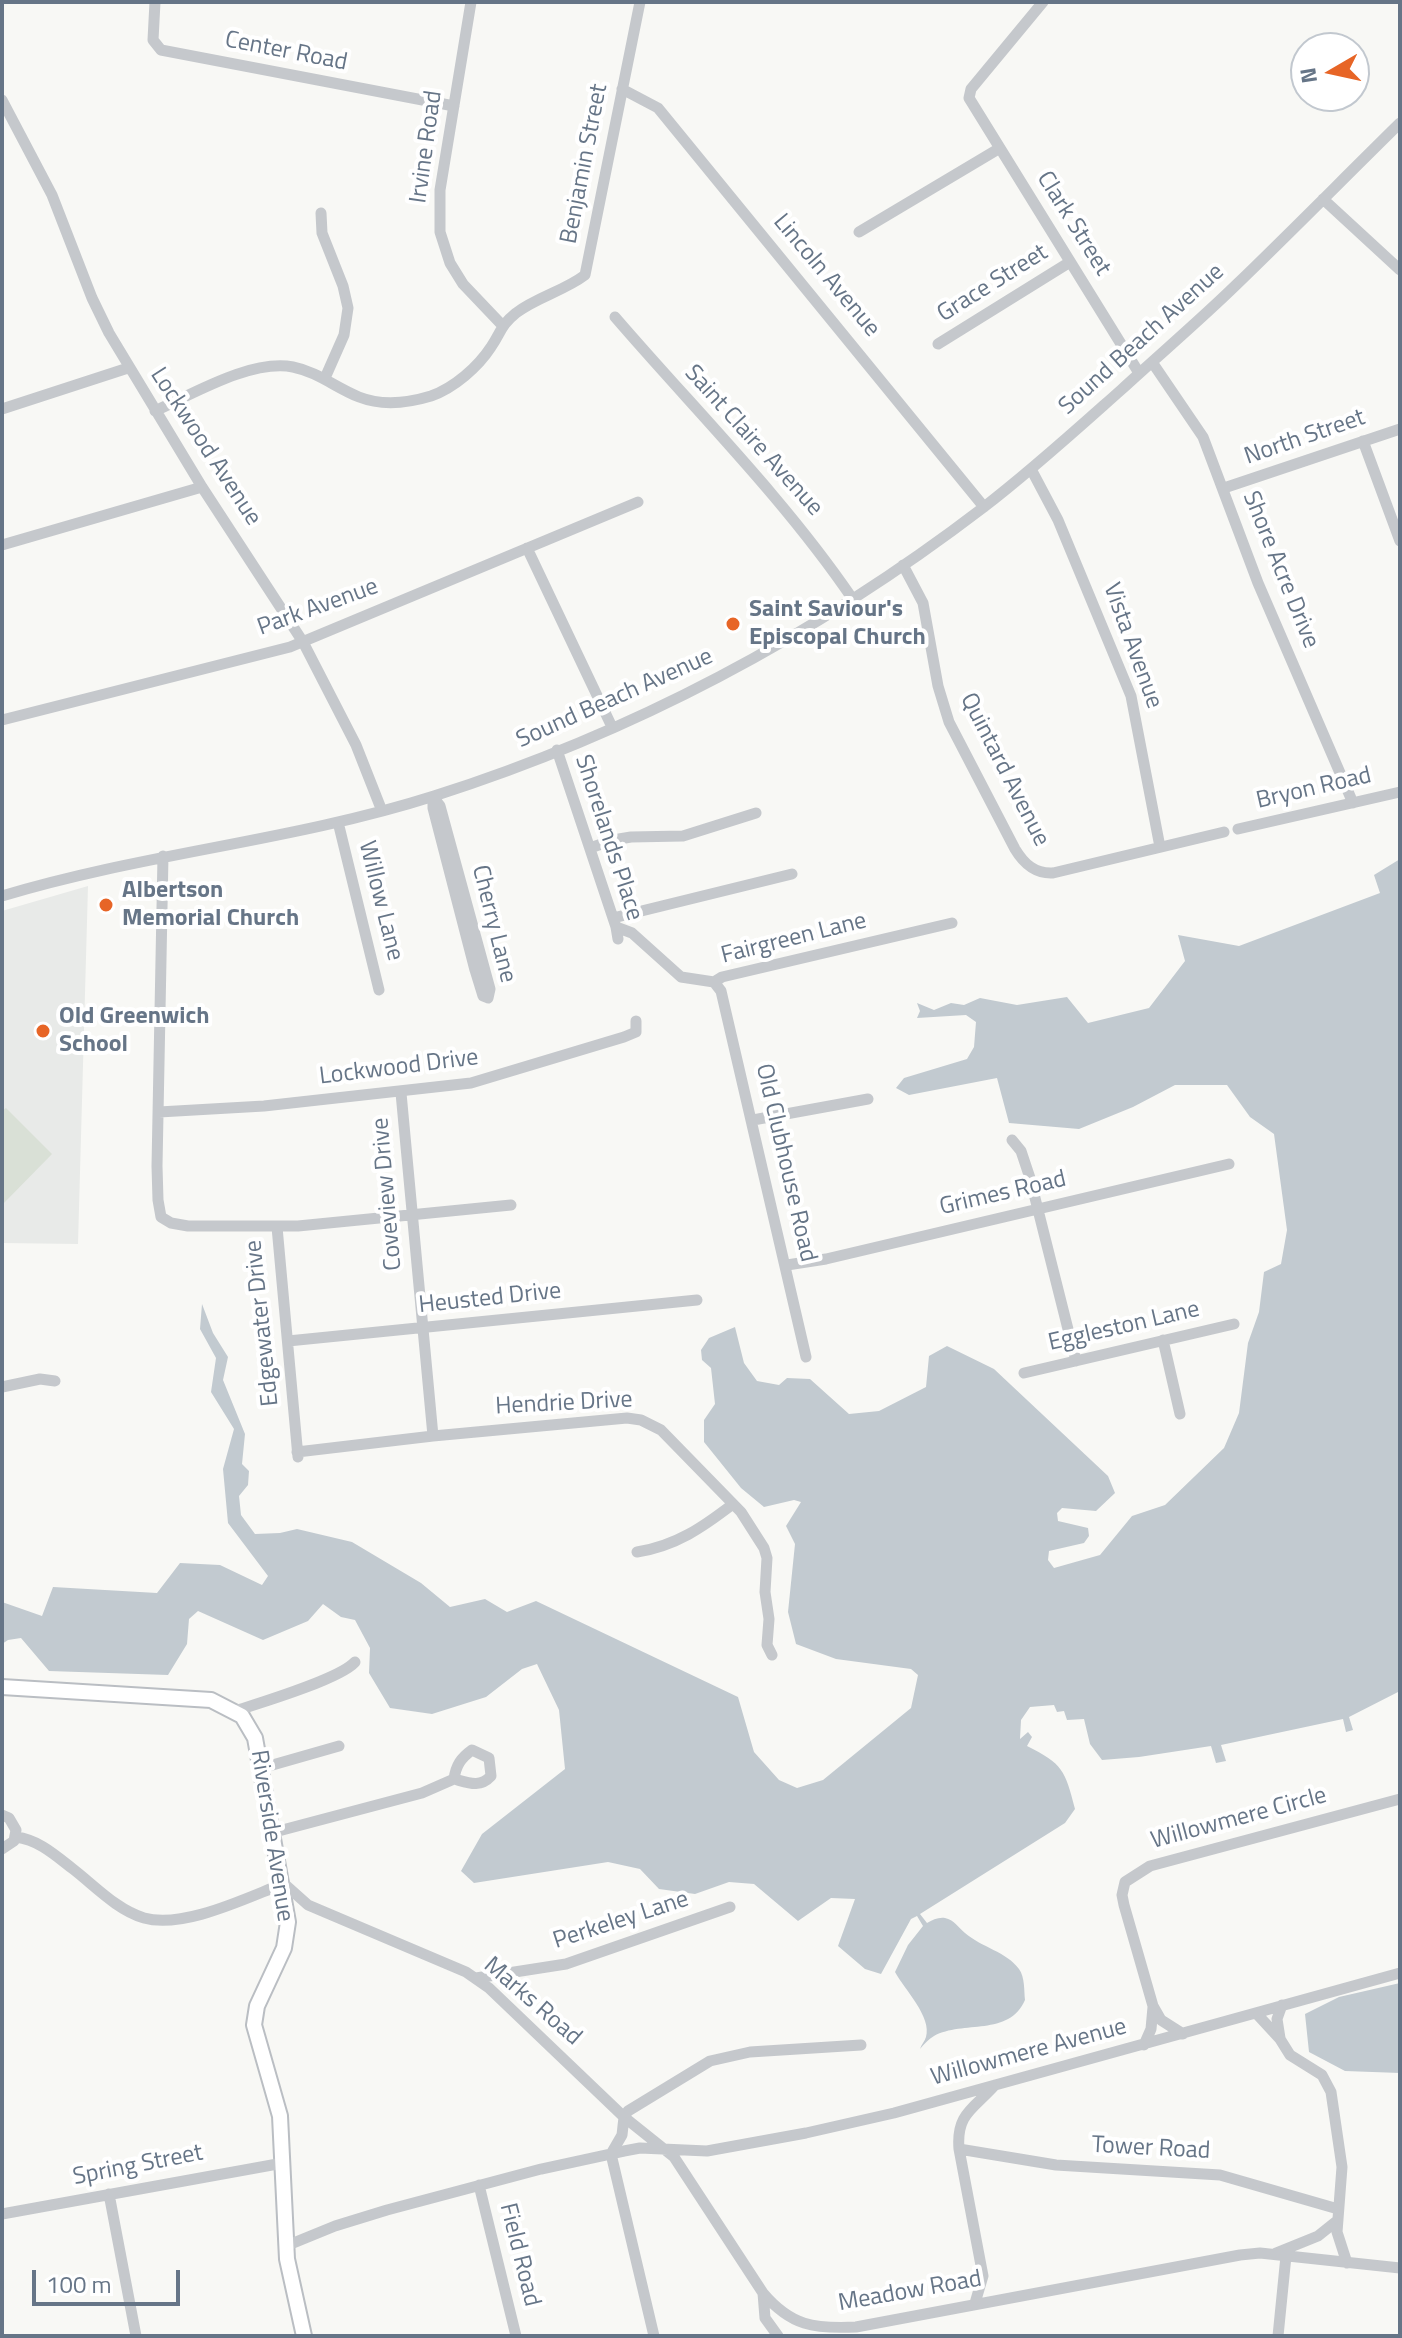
<!DOCTYPE html>
<style>
body{margin:0}
#map{position:relative;width:1402px;height:2338px;overflow:hidden;background:#f8f8f5;font-family:"Titillium Web",sans-serif}
canvas{display:block}
.frame{position:absolute;inset:0;border:4px solid #667587;pointer-events:none}
.north{position:absolute;left:1290px;top:32px;width:80px;height:80px;box-sizing:border-box;background:#fff;border:2px solid #c2c8cf;border-radius:50%;rotate:261deg;font-size:22px;font-weight:700;line-height:32px;text-align:center;color:#667587}
.north::after{content:'';display:block;margin:auto;width:28px;height:36px;background:#e76526;clip-path:polygon(50% 0,100% 100%,50% 72%,0 100%)}
.scale{position:absolute;left:32px;top:2270px;width:148px;height:36px;box-sizing:border-box;border:4px solid #667587;border-top:0;padding-left:10px;font-size:24px;line-height:28px;white-space:nowrap;color:#667587;-webkit-text-stroke:6px #fff;paint-order:stroke}
</style>
<div id="map">
<canvas width="1402" height="2338"></canvas>
<div class="frame"></div>
<div class="north">N</div>
<div class="scale">100 m</div>
</div>
<script>
const g = document.querySelector('canvas').getContext('2d');
g.lineJoin = 'round';
function fill(path, color) {
  g.fillStyle = color;
  g.fill(path, 'evenodd');
}
function stroke(path, color, width, dash) {
  g.strokeStyle = color;
  g.lineWidth = width;
  g.lineCap = dash ? 'butt' : 'round';
  g.setLineDash(dash || []);
  g.stroke(path);
}
function drawText(font, color, halo, rows, align = 'center') {
  g.font = font + ' "Titillium Web",sans-serif';
  g.lineWidth = 8;
  g.setLineDash([]);
  g.textBaseline = 'middle';
  g.strokeStyle = halo;
  g.fillStyle = color;
  for (const [text, x, y, turn = 0] of rows) {
    g.save();
    g.translate(x, y);
    g.rotate((+turn || 0) * Math.PI / 180);
    g.textAlign = isNaN(turn) ? turn : align;
    if (halo) g.strokeText(text, 0, 0);
    g.fillText(text, 0, 0);
    g.restore();
  }
}
fill(new Path2D(`
 M88,886L78,1244L2,1243V911Z`), '#e8eae8');
fill(new Path2D(`
 M6,1108L52,1154L2,1205V1111Z`), '#d9e0d6');
fill(new Path2D(`
 M1400,859V1691L1349,1717L1353,1730L1346,1732L1343,1719L1221,1745L1226,1761L1216,1763L1211,1746L1139,1757L1102,1760L1090,1744L1084,1719L1067,1720L1064,1711L1057,1712L1054,1705L1030,1707L1021,1720L1020,1739L1028,1732L1032,1737L1027,1746C1063,1764 1065,1770 1075,1809L1065,1823L920,1914L927,1923C933,1920 938,1917 945,1918C954,1920 958,1927 965,1933C981,1947 1007,1952 1019,1969C1025,1977 1024,1991 1025,2000C1009,2037 963,2020 934,2036C929,2039 924,2044 920,2049C921,2045 925,2041 926,2037C932,2017 905,1990 895,1972L908,1945L923,1926L917,1916L911,1919L881,1974L865,1969L838,1946L855,1899L831,1898L798,1921L754,1884L729,1882L695,1894L659,1889L640,1869L608,1862L474,1883L461,1871L482,1834L565,1769L559,1710L537,1664L522,1669L486,1697L432,1714L390,1708L369,1673L370,1648L355,1620L341,1617L323,1604L308,1621L263,1640L198,1611L189,1619L187,1644L168,1675L49,1671L21,1638L8,1640L2,1644V1602L42,1616L53,1587L157,1593L180,1563L220,1565L262,1585L268,1576L228,1523L223,1469L234,1429L211,1392L216,1358L200,1329L202,1304L213,1333L228,1357L223,1380L245,1434L242,1464L249,1471L248,1485L239,1496L241,1515L255,1534L280,1533L297,1529L352,1542L421,1583L450,1607L485,1599L507,1612L536,1601L738,1697L754,1752L779,1780L797,1788L823,1780L911,1708L918,1675L911,1669L836,1659L796,1644L788,1612L795,1544L786,1526L801,1502L794,1500L764,1507L741,1488L704,1442V1420L715,1404L711,1368L702,1360L701,1350L709,1338L735,1327L744,1363L757,1381L779,1385L787,1378L810,1379L849,1414L879,1411L926,1387L929,1356L947,1346L994,1369L1108,1476L1115,1493L1096,1511L1062,1508L1057,1513L1058,1521L1088,1528L1089,1536L1084,1543L1049,1551L1048,1560L1054,1568L1100,1555L1132,1516L1165,1505L1224,1448L1239,1413L1248,1343L1259,1312L1264,1272L1281,1264L1287,1230L1274,1134L1250,1117L1227,1085H1175L1133,1107L1079,1129L1009,1123L997,1078L909,1095L896,1088L904,1078L967,1059L974,1047L976,1022L966,1015L917,1018L920,1011L917,1003L934,1010L951,1003L964,1005L980,998L1017,1005L1067,997L1088,1023L1149,1008L1185,961L1178,935L1239,946L1380,893L1374,875Z
 M1400,1983V2073L1345,2071L1309,2052L1305,2014L1339,1997Z`), '#c2cad0');
const secondary = new Path2D(`
 M2,1687L211,1700L242,1716L255,1738L288,1922L284,1948L257,2006L254,2025L280,2116L287,2259L304,2336`);
stroke(secondary, '#babec3', 18);
stroke(new Path2D(`
 M155,2L153,40L161,50L454,106
 M471,2L440,190V232L450,263L463,284L502,325
 M1043,2L971,89L969,98L1139,373
 M622,89L658,108L984,507
 M2,100L52,195L92,298L109,333L202,487L303,642L356,745L382,811
 M1323,199L1400,270
 M321,213L322,233L343,286L348,308L344,335L325,378
 M859,232L1000,148
 M615,317C695,410 783,497 852,598
 M938,344L1070,262
 M1152,362L1203,437L1258,583L1353,803
 M2,409L128,368
 M155,411C193,394 251,359 293,367C318,372 336,388 359,397C382,406 408,403 431,396C454,388 478,367 491,347C502,331 500,326 516,313C537,297 564,291 585,275L640,2
 M1363,441L1400,541
 M1031,469L1058,520L1131,696L1160,847
 M1224,488L1400,429
 M2,545L202,487
 M527,548L612,727
 M903,565L923,603L938,686L949,722L1015,849C1024,864 1035,874 1053,873L1224,832
 M2,720L290,647L638,502
 M557,750L616,927L618,939
 M433,797L440,806L490,989L488,998L483,996L475,970L433,808Z
 M338,822L379,990
 M1238,829L1400,792
 M590,848L613,840L631,837L683,836L756,813
 M163,856L157,1166L158,1200L161,1217L171,1223L188,1226H298L511,1205
 M2,896C144,853 293,841 434,796C632,733 818,634 984,507C1031,471 1076,430 1121,390C1159,355 1199,321 1236,285C1291,232 1345,177 1400,123
 M613,918L792,874
 M616,927L632,933L681,977L714,982L722,977L952,923
 M714,982L721,991L806,1357
 M401,1093L433,1436
 M159,1112L264,1106L471,1083L624,1037L636,1032V1021
 M753,1120L868,1099
 M1012,1140L1021,1151L1030,1178L1076,1361
 M277,1227L298,1457
 M787,1265L826,1259L1229,1164
 M1163,1340L1180,1414
 M288,1341L697,1300
 M1024,1373L1234,1324
 M2,1387L40,1379L55,1381
 M297,1452L433,1436L627,1418L641,1420L661,1430L741,1512L764,1548L767,1558L765,1592L769,1619L767,1645L772,1655
 M637,1552C676,1546 703,1527 733,1504
 M235,1711C260,1703 340,1679 355,1662
 M262,1768L339,1746
 M2,1815L9,1818L16,1830L14,1841L2,1849
 M271,1833L422,1793L454,1779C456,1765 461,1758 472,1750L489,1758L491,1776C480,1788 469,1783 454,1779
 M16,1837C39,1840 55,1855 73,1869C95,1886 117,1910 144,1918C182,1929 244,1899 280,1885
 M280,1880L308,1905L466,1972L489,1988L624,2117L674,2157L763,2293C791,2326 814,2329 856,2327L1240,2255L1260,2253L1400,2268
 M476,1978L566,1964L730,1907
 M1256,2013L1280,2039L1290,2055L1322,2075L1331,2092L1342,2167L1337,2232L1347,2263
 M1183,2034L1161,2020L1153,2006L1124,1905L1122,1895L1125,1882L1150,1866L1400,1799
 M1280,2038L1277,2019L1282,2005
 M1144,2045L1151,2029L1153,2007
 M959,2149L1056,2165L1220,2175L1338,2209
 M479,2185L516,2336
 M109,2194L136,2336
 M2,2214L283,2163
 M286,2246L335,2226L387,2210L541,2169L624,2151L640,2148L707,2151L806,2133L894,2113L1400,1973
 M1276,2253L1318,2236L1338,2220
 M763,2293L765,2318L778,2336
 M975,2303L983,2276L959,2149C956,2113 974,2109 995,2085
 M654,2336L611,2154L622,2135L624,2117L628,2111L710,2061L750,2052L861,2045
 M1278,2336L1286,2256`), '#c5c8cc', 11);
stroke(secondary, '#fff', 14);
for (const [x, y, r, color] of [
 [733,624,8,"#e76526"],
 [106,905,8,"#e76526"],
 [43,1031,8,"#e76526"]
]) {
  const dot = new Path2D();
  dot.arc(x, y, r, 0, 2 * Math.PI);
  g.fillStyle = color;
  g.fill(dot);
  stroke(dot, '#fff', 3);
}
drawText('24px', '#667587', '#fff', [
 ["Center Road",286,52,11],
 ["Irvine Road",427,147,-82],
 ["Benjamin Street",585,164,-79],
 ["Clark Street",1073,224,58],
 ["Lincoln Avenue",826,276,50],
 ["Grace Street",993,284,-32],
 ["Sound Beach Avenue",1142,340,-42],
 ["North Street",1305,438,-19],
 ["Saint Claire Avenue",753,441,48],
 ["Lockwood Avenue",205,447,57],
 ["Shore Acre Drive",1280,570,68],
 ["Park Avenue",318,608,-20],
 ["Vista Avenue",1132,646,70],
 ["Sound Beach Avenue",615,699,-24],
 ["Quintard Avenue",1004,770,63],
 ["Bryon Road",1314,789,-13],
 ["Shorelands Place",608,838,72],
 ["Willow Lane",380,901,76],
 ["Cherry Lane",493,924,76],
 ["Fairgreen Lane",794,939,-14],
 ["Lockwood Drive",399,1068,-7],
 ["Old Clubhouse Road",785,1163,77],
 ["Coveview Drive",388,1194,-95],
 ["Grimes Road",1003,1194,-13],
 ["Heusted Drive",490,1299,-6],
 ["Edgewater Drive",263,1323,-96],
 ["Eggleston Lane",1124,1327,-13],
 ["Hendrie Drive",564,1404,-3],
 ["Willowmere Circle",1239,1819,-15],
 ["Riverside Avenue",271,1836,81],
 ["Perkeley Lane",621,1921,-18],
 ["Marks Road",532,2002,41],
 ["Willowmere Avenue",1029,2053,-15],
 ["Tower Road",1151,2149,3],
 ["Spring Street",138,2166,-11],
 ["Field Road",519,2255,76],
 ["Meadow Road",910,2292,-10]
]);
drawText('bold 24px', '#667587', '#fff', [
 ["Saint Saviour's",749,610],
 ["Episcopal Church",749,638],
 ["Albertson",122,891],
 ["Memorial Church",122,919],
 ["Old Greenwich",59,1017],
 ["School",59,1045]
], 'left');
</script>
